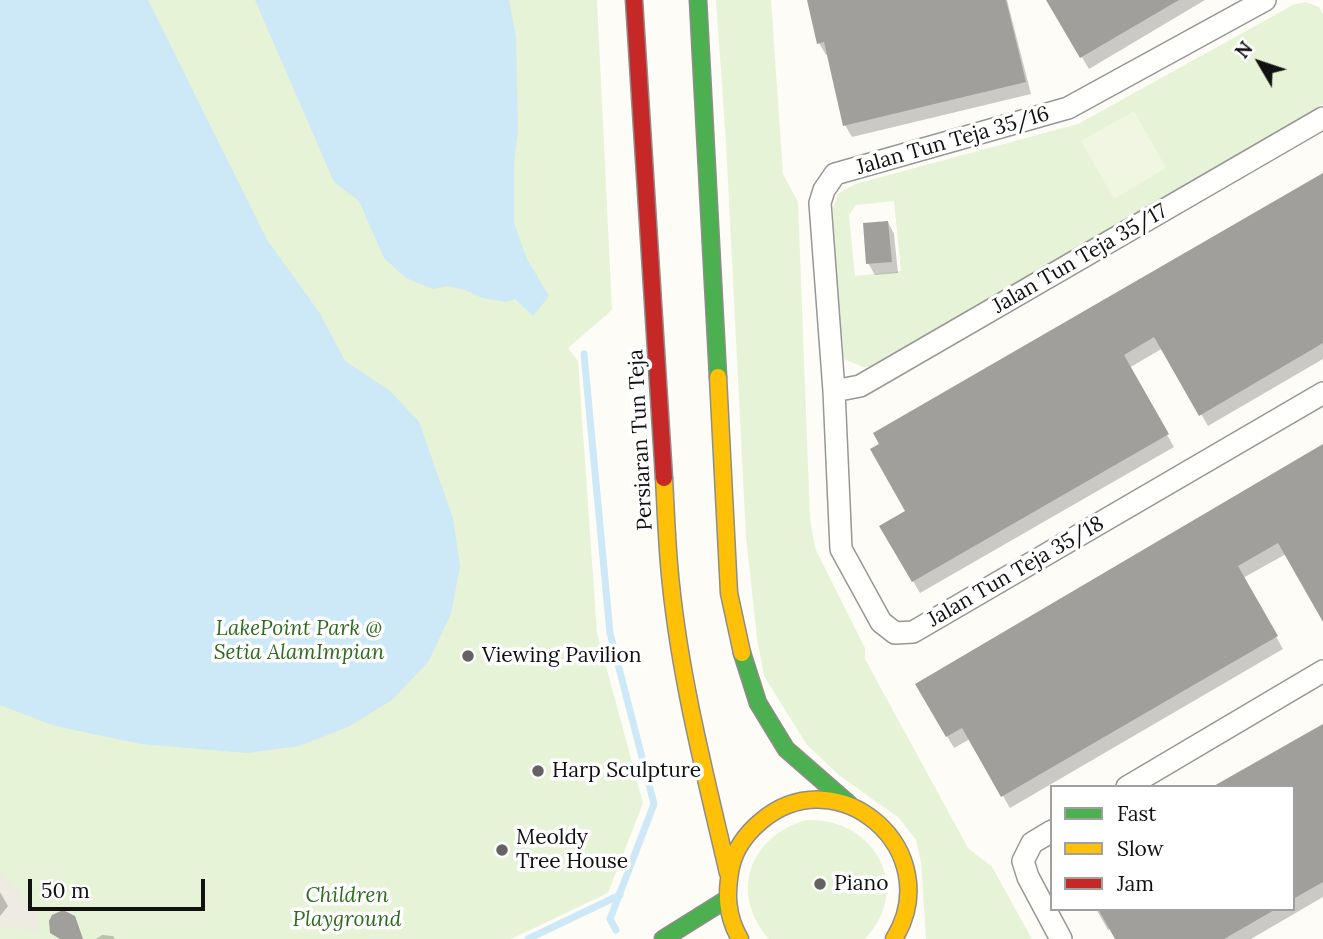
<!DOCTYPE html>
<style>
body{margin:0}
#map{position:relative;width:1323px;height:939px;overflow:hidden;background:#fdfcf7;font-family:Lora,serif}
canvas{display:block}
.legend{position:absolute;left:1050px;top:785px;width:245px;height:126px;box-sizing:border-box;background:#fff;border:2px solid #a0a0a0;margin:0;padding:9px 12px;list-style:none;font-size:21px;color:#111}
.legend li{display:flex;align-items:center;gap:14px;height:35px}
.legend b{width:35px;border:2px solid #a0a0a0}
.north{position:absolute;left:1225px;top:28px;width:70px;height:70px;-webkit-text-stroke:5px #fff;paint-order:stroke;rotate:309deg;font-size:19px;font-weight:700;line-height:28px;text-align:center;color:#111}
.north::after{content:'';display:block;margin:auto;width:24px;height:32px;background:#111;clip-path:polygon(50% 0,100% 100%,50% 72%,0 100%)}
.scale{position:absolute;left:28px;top:879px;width:177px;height:32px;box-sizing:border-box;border:4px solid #111;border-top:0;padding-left:9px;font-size:21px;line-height:24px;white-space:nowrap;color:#111;-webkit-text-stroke:5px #fff;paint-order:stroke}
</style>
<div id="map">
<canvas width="1323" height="939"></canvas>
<ul class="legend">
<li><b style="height:9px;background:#4caf50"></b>Fast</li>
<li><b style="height:9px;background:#ffc107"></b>Slow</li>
<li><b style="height:9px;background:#c62828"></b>Jam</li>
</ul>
<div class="north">N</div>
<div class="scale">50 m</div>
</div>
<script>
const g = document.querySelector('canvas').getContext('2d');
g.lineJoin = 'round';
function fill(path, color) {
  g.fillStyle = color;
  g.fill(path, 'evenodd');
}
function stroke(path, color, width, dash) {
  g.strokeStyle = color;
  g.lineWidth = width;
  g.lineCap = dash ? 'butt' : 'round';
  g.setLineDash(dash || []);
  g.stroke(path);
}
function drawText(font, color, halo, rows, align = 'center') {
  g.font = font + ' Lora,serif';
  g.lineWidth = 7;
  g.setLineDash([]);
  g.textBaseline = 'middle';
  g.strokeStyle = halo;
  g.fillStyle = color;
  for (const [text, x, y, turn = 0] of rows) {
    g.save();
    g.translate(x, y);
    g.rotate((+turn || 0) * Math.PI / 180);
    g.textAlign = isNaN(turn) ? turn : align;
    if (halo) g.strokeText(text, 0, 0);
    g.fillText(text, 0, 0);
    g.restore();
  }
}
fill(new Path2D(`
 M0,0H597L612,310L568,348L578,361L597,633L643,803L608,893L511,939H0Z
 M716,0H771L783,174L798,202L810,519L815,548L865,648V659L968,848L992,867L1032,939H926L921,862L916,840L899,818L840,776L807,745L764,676L757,638L746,537L726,143Z
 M1305,2L1319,7L1323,14V104L877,366L863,367L844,359L839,342L833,208L838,194L855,184L1078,124L1293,5ZM894,201L901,271L855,276L849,215L856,205Z
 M806,820C874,817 914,888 865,939H769C729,893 749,837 806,820Z`), '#e7f3d7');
fill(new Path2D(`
 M1134,111L1166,168L1114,199L1081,141Z`), '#f0f6e1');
fill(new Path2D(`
 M0,872L16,887L37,915L39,923L37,932L0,926Z`), '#edebe2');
fill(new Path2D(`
 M0,0H148L267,240L319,312L345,361L390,391L419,422L453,518L460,566L451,614L428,662L392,700L348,727L299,746L247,753L141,744L55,726L0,705Z
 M255,0H509L516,37L518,131L514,163V223L527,259L549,296L533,316L515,299L506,302L482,298L465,290L447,286L433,289L406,278L384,258L359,201L334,182Z`), '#cde8f7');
fill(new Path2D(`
 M809,0H1007L1031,94L852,137L845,125L828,54L826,55L819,43Z
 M1048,0H1205L1089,69Z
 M1323,175V359L1208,426L1163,348L1129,368L1174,447L920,593L882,527L908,512Z
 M888,222L894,234L898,273L875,275L868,263Z
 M1323,447V619L1286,554L1243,578L1283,649L1010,808L970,739L954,748L917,685Z
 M1323,726V897L1251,939H1117L1111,928L1108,930L1096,909H1293V787Z
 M0,892L8,906L0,916Z
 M102,935L113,936L115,939H96Z`), '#0003');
stroke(new Path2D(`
 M584,354L610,633L654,804L610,919L616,930
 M528,939L620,895`), '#cde8f7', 7);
fill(new Path2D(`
 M807,0H1006L1026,82L843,126L824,42L817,44Z
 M1046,0H1179L1080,58Z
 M1323,173V343L1199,416L1154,337L1124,355L1169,434L912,582L879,526L905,511L870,449L879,444L873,433Z
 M888,221L892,262L866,264L863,223Z
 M1323,444V622L1278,543L1238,566L1278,636L1001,797L962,728L946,737L915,684Z
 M1323,724V882L1293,899V787H1212Z
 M1098,909H1276L1224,939H1115Z
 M63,910L75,916L83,939H60L50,933L49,921L52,915Z`), '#a19f9c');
const street = new Path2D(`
 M1265,0L1068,108L835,174L824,190L820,203L834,391L841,549L881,622L895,633L913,632L1323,393
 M834,391L860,386L1323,118
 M1127,787L1323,671
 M1052,831L1032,843L1023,861L1028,877L1061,939`);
const fast = new Path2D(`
 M698,0L718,377
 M742,653L758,703L786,749L849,804
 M663,939L727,899`);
const slow = new Path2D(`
 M718,377L729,593L742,653
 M664,478C666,514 667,550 671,585C681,682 706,778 728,873
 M740,939C726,915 726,893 731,867C735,849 746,834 760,822C838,755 948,851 894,939`);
const jam = new Path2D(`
 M634,0L664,478`);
stroke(street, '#979795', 24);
stroke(fast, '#8e8d8b', 19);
stroke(slow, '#8e8d8b', 19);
stroke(jam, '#8e8d8b', 19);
stroke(street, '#fffffe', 21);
stroke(fast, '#4caf50', 16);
stroke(slow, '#ffc107', 16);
stroke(jam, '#c62828', 16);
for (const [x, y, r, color] of [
 [468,656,7,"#646362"],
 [538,771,7,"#646362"],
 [502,850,7,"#646362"],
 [820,884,7,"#646362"]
]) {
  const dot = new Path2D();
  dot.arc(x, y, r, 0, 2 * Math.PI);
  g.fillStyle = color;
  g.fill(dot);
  stroke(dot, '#fff', 2.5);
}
drawText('21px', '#111', '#fff', [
 ["Jalan Tun Teja 35/16",953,141,-16],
 ["Jalan Tun Teja 35/17",1080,259,-30],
 ["Persiaran Tun Teja",641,440,-93],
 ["Jalan Tun Teja 35/18",1016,572,-30]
]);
drawText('italic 21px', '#2f6b1f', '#fff', [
 ["LakePoint Park @",299,629],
 ["Setia AlamImpian",299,653],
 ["Children",347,896],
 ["Playground",347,920]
]);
drawText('21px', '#111', '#fff', [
 ["Viewing Pavilion",482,656],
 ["Harp Sculpture",552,771],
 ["Meoldy",516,838],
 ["Tree House",516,862],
 ["Piano",834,884]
], 'left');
</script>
